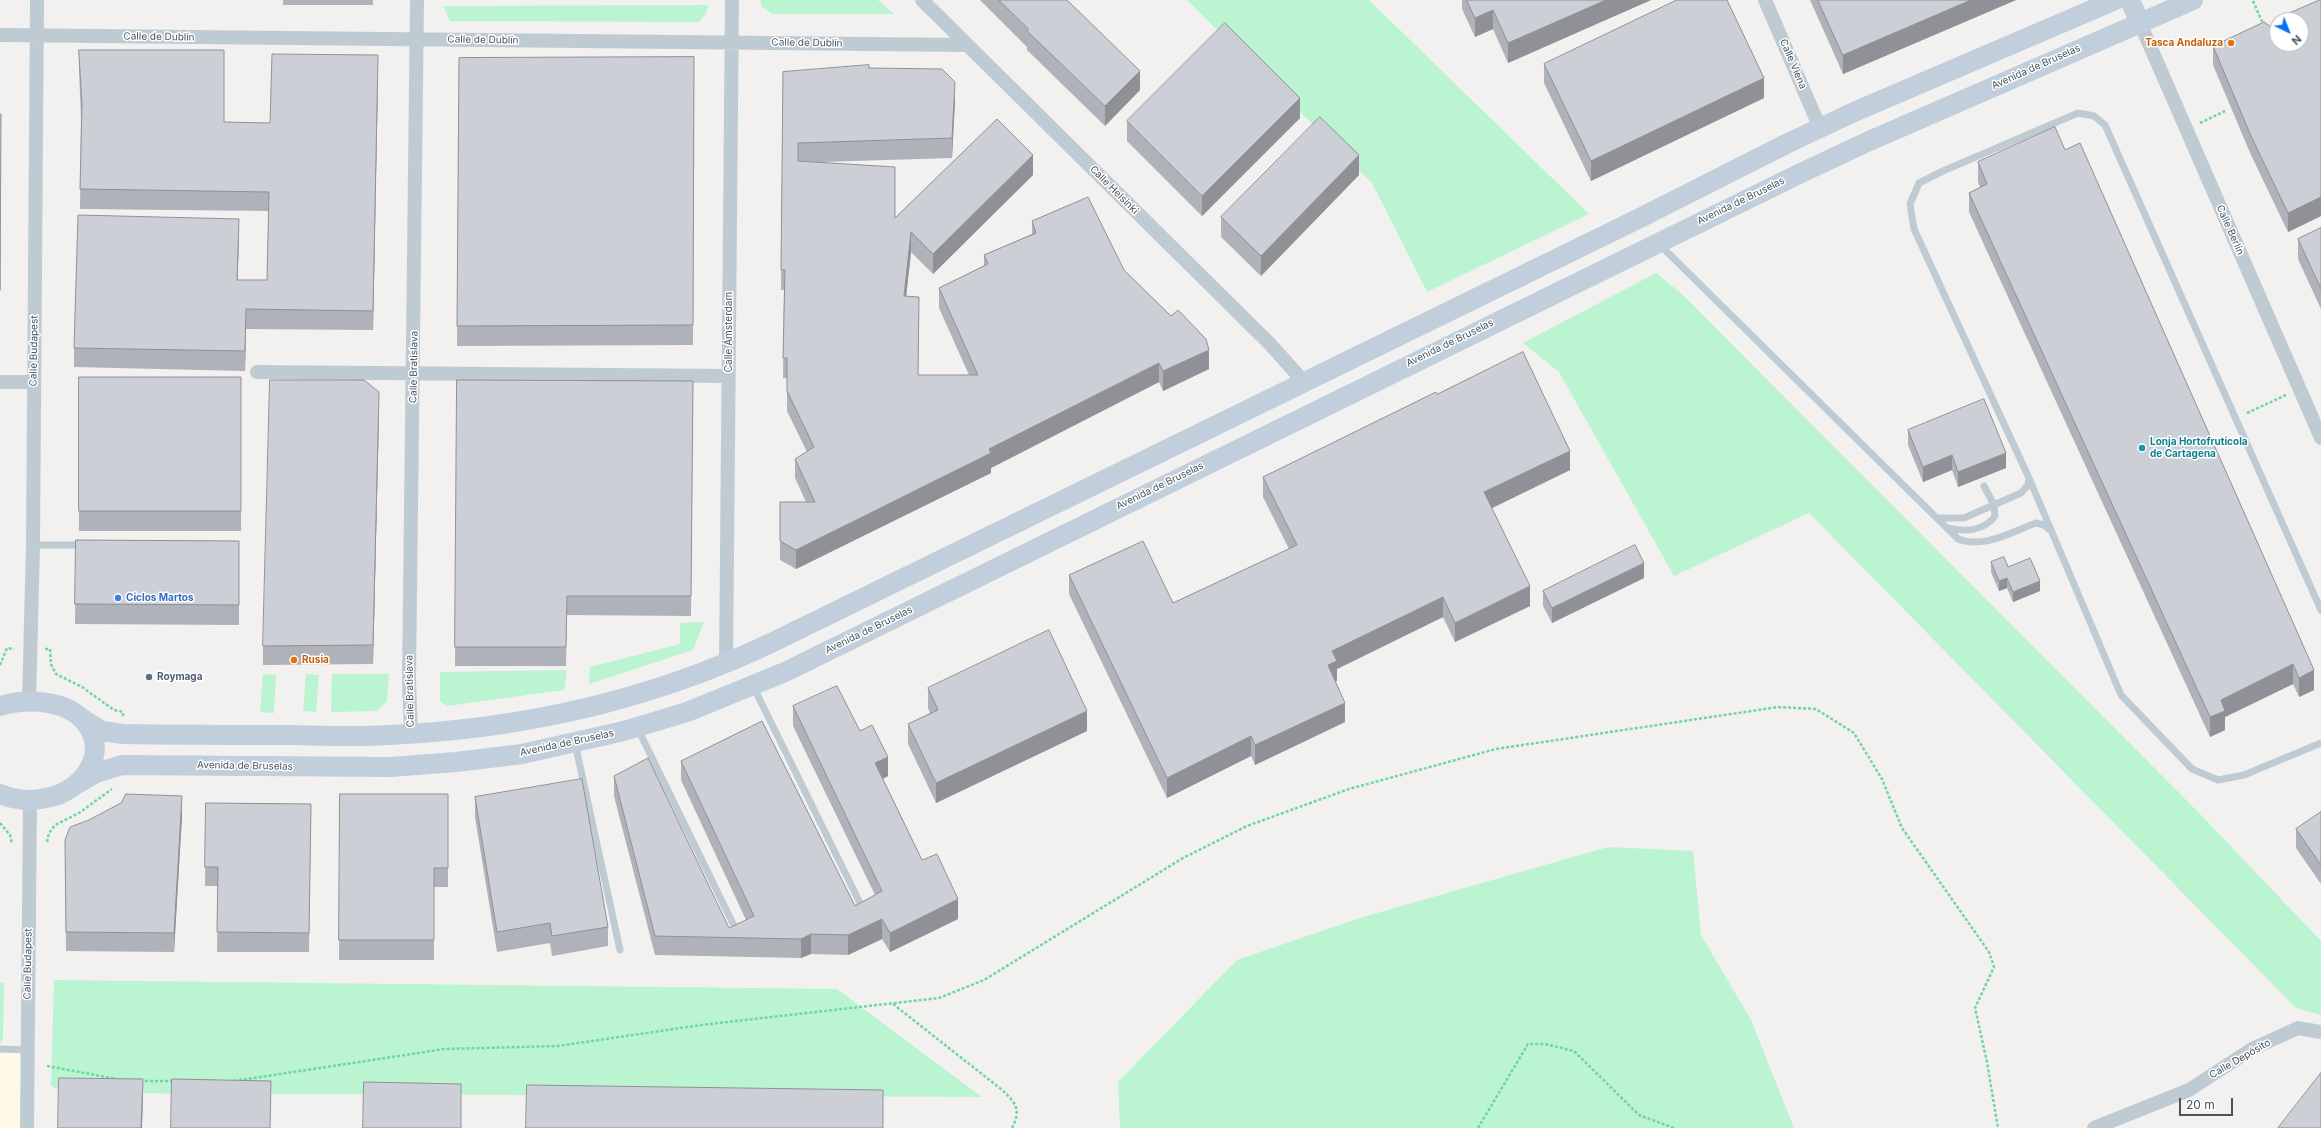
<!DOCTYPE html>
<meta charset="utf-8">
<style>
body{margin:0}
#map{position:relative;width:2321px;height:1128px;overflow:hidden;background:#f3f0f0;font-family:Inter,sans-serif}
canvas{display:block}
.north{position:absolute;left:2269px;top:12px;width:40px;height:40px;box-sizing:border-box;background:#fff;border:1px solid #b5bbbf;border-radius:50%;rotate:137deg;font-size:11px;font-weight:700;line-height:16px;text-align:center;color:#465460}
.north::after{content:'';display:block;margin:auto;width:14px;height:18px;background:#0672f7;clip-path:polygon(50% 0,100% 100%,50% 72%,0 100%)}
.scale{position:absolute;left:2179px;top:1098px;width:54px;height:18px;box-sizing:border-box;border:2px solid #465460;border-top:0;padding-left:5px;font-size:12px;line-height:14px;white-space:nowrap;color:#465460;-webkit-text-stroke:3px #fff;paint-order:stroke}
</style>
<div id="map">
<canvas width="2321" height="1128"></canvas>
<div class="north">N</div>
<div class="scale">20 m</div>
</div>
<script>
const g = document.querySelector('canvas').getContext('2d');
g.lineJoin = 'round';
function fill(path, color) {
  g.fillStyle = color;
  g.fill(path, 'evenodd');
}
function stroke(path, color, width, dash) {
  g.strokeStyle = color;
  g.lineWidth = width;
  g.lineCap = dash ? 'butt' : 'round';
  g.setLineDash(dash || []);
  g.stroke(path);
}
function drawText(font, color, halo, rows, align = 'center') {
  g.font = font + ' Inter,sans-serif';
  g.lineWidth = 3;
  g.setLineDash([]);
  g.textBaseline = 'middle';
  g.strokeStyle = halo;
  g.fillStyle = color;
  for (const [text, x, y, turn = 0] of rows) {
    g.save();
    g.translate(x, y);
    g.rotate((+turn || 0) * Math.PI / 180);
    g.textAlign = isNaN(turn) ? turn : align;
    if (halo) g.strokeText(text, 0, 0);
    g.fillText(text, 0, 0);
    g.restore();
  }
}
fill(new Path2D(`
 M0,1049L28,1050L27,1128H0Z`), '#fef8e9');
fill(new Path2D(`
 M761,0H878L894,14H772L761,6Z
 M1187,0H1369L1589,214L1427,292L1372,183Z
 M708,5L706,14L699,22L450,21L443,6Z
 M1656,273L1682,294L2204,818L2321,941V1015L2296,1008L1809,513L1674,576L1559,372L1523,343Z
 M704,622L693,650L589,684L590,667L680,644V623Z
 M567,670L564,690L447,706L440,701V672Z
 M263,674L276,675L274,713L260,712Z
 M306,674L319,675L316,712L303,711Z
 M332,674H389L387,701L377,711L331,712Z
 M1608,847L1693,851L1701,935L1751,1020L1794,1128H1120L1118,1082L1237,960L1363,917Z
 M54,980L837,989L982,1097L65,1093L51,1086Z
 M0,983H4L3,1039L0,1043Z`), '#bbf4d0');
stroke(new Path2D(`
 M2253,1L2264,26
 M2200,123L2225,111
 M2247,413L2286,395
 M45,649H50L51,664L56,674L82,687L114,710L123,712V716
 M0,665L7,648L14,649
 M0,823L10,835L12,844
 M47,842L49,833L55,825L79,813L112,789
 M893,1004L1001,1089C1015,1102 1022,1109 1012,1128
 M47,1066L117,1079
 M140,1081H175
 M234,1081L444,1049L558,1046L701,1025L939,998L984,980L1183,858L1247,826L1349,789L1496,749L1778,707L1816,709L1854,733L1882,779L1902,828L1989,952L1994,967L1975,1008L1987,1062L1998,1128
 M1478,1128L1528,1044H1545L1574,1051L1639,1115L1674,1128`), '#6fd6a2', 2.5, [3, 2]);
stroke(new Path2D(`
 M1659,244L1958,539C1984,549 2011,532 2036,523L2044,525L2051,531
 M1938,518H1964L2021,493L2028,485L2029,479
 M1948,528C1965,532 1984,531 1995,516L1994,505L1984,486
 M33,545H85
 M2321,610L2105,125L2094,116L2078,113L1943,171L1919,183L1910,204L1914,229L2029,478L2121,695L2192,769L2218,780L2244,775L2321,743
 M753,686L864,911
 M637,727L738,934
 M575,743L620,950
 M0,1049L28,1050`), '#bfcbd3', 7);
stroke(new Path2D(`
 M922,0L1270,344L1304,382
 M1765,0L1820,128
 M2140,23L2321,438
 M0,35L966,45
 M257,372L728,376
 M0,382H34
 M726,664L732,0
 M29,701L33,545L37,0
 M411,734L409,680L417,0
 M27,1128L30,800
 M2094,1128L2189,1090L2252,1049L2298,1028L2321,1032`), '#bfcbd3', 14);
stroke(new Path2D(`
 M2130,0L2140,23
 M0,706C28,698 72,699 89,728C107,758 80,790 51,797C35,801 16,801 0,794
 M81,718L102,731L123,734C179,735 236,735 292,735C325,736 357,737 389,735C522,729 651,700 771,643L1642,217L1786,144L1854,112L2115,0
 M79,783L96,773L122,765L390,767L456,762L522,754L624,731L687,712L785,672L1801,173L1867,142L2193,0`), '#c1cedb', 20);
fill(new Path2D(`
 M283,0H373V5H283Z
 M980,0H1067L1140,90L1105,126L1027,50V47Z
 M1462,0H1651L1508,63L1493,29L1475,37L1462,9Z
 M1810,0H2016L1843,74Z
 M2321,0V216L2288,232L2251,155L2213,65V46L2277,44Z
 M79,50L224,122L270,123L378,75L373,330L246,329L245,371L74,367V348L239,238L237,280H267L269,211L80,209L81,118L79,70Z
 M694,57L693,345L457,346L459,58Z
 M1544,64L1764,98L1591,181L1544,83Z
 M869,68L955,101L952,158L820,162L895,218L1033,175L933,274L911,252L906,296L919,316L918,375H969L939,308V288L984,266V255L1032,234V221L1124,270L1209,369L1163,391L1159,382L991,468V473L796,569L780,560V502H806L795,478V459L807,452L787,411V378H783L784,290H781L783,72Z
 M1300,118L1202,216L1127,141V121Z
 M1978,162L2314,690L2299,697L2293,684L2225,717V730L2210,737L1969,212V193L1980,187L1978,182Z
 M1359,175L1261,276L1221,237V217Z
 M2321,228V309L2298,259V239Z
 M79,377H241V531H79Z
 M457,380L693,381L691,616L567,615L566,666H455Z
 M1437,394L1570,470L1492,508L1530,606L1455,642L1443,617L1337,669V681H1335L1345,722L1255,765L1251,756L1167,798L1069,594V575L1173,603L1289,549L1263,497V477Z
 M379,412L373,664L263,665V646Z
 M1908,430L2006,468L1958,487L1952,470L1923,482L1908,445Z
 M76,540L239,541V625L75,624Z
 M1991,562L2008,567L2040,591L2013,602L2007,588L1999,591L1991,572Z
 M1644,578L1552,623L1543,606V591Z
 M928,688L1087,731L936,803L908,744V724L930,713L928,708Z
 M793,706L860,731L888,776L883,779L922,860L958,919L890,952L882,939L848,955L811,954L801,958L655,955L614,796V776L729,928L746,920L681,780V761L855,906L875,895L793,726Z
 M340,794H448V887H434V960H339Z
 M475,797L608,927V946L552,956L550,943L497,952L475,817Z
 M206,803L311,804L309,952H217L218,886H205Z
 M2321,812V884L2296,848V829Z
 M182,816L174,952L66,951L65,859Z`), '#afb2b8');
fill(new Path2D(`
 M1606,0H1651L1508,63V43Z
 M1971,0H2016L1843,74V55Z
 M1493,10V29L1475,37V18Z
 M378,55V75L373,330V311Z
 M1140,71V90L1105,126V106Z
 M1764,78V98L1591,181V161Z
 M955,82V101L952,158V138Z
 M1300,98V118L1202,216V196Z
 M1033,155V175L933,274V254Z
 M1359,155V175L1261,276V256Z
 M2321,197V216L2288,232V213Z
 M239,219V238L237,300V280Z
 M911,232V252L904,316V296Z
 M246,309V329L245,371V351Z
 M1209,350V369L1163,391V371Z
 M1159,363V382L991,468V473L796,569V550L989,449Z
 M379,392V412L373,664V645Z
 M1570,451V470L1484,512V492Z
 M2006,453V468L1958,487V472Z
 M1952,455V470L1923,482V467Z
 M1644,563V578L1552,623V608Z
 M2007,578V588L1999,591V581Z
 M2040,581V591L2013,602V592Z
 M1530,586V606L1455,642V623Z
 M1443,597V617L1337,669V681L1328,685V665L1332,651Z
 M2293,664V684L2225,717V730L2210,737V717L2221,700Z
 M2314,670V690L2299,697V678Z
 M1345,703V722L1255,765V745Z
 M1087,711V731L936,803V783Z
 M1251,736V756L1167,798V778Z
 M888,757V776L875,783V763Z
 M182,796V816L174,952V933Z
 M958,899V919L890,952V933Z
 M882,919V939L848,955V935Z
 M811,934V954L801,958V939Z
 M143,1079V1099L142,1128H141Z
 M271,1081V1100L270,1128Z`), '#8f9196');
const building = new Path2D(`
 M999,0H1067L1140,71L1105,106L1027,31L1028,29Z
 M1467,0H1606L1508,43L1493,10L1475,18Z
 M1677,0H1727L1764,78L1591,161L1544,64Z
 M1818,0H1971L1843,55Z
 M2320,0H2321V197L2288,213L2251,136L2213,46L2264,22L2277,31V44H2301V20H2283L2285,15Z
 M1225,23L1300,98L1202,196L1127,121Z
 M79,50H224V122L270,123L272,54L378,55L373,311L246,309L245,351L74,348L78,215L239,219L237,280H267L269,192L80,189L82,104Z
 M694,57L693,325L457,326L459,58Z
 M869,65V68L942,69L955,82L952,138L798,143V161L895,167V218L997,119L1033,155L933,254L911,232L904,296L919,297L918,375H978L939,288L988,264L984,255L1036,233L1032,221L1088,197L1124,270L1171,316L1178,310L1206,339L1209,350L1163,371L1159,363L989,449L991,453L796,550L780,541V502H815L795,459L814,447L787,391V358H783L785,270H781L783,72Z
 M0,114H1L0,290Z
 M1320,117L1359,155L1261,256L1221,217Z
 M2055,127L2065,150L2080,143L2314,670L2299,678L2293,664L2221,700L2225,711L2210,717L1969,193L1987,184L1978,162Z
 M2321,228V289L2298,239Z
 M1523,352L1570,451L1484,492L1530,586L1455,623L1443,597L1332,651L1337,661L1328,665L1345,703L1255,745L1251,736L1167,778L1069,575L1143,541L1173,603L1297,545L1263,477L1436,392L1437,394Z
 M79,377H241V511H79Z
 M270,380H364L379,392L373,645L263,646Z
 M457,380L693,381L691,596H567L566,647H455Z
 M1984,399L2006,453L1958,472L1952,455L1923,467L1908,430Z
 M76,540L239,541V605L75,604Z
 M1635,545L1644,563L1552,608L1543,591Z
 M2004,557L2008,567L2030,558L2040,581L2013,592L2007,578L1999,581L1991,562Z
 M1049,630L1087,711L936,783L908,724L938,710L928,688Z
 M837,686L860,731L872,725L888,757L875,763L922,860L937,854L958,899L890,933L882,919L848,935L811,934L801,939L655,936L614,776L648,758L729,928L754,916L681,761L762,721L855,906L882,891L793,706Z
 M582,779L608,927L552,936L550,923L497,932L475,797Z
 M126,794L182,796L174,933L66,932L65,840L70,827L89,820L121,803Z
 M340,794H448V868H434V940H339Z
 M206,803L311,804L309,933L217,932L218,867H205Z
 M2321,812V865L2296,829Z
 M2321,1073V1128H2278Z
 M59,1078L143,1079L141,1128H58Z
 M172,1079L271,1081L270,1128H171Z
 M364,1082L461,1084V1128H363Z
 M527,1085L883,1090V1128H526Z`);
fill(building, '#cccfd6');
stroke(building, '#8f9196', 1);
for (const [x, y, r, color] of [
 [2231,43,4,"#e8710a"],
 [2142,448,4,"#0f9aa8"],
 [118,598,4,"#3f7fe0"],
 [294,660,4,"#e8710a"],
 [149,677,4,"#5c6f8a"]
]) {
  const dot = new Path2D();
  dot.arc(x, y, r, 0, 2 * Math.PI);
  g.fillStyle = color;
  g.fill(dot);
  stroke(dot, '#fff', 1.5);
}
drawText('10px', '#465460', '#fff', [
 ["Calle de Dublín",159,37,1],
 ["Calle de Dublín",483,40,1],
 ["Calle de Dublín",807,43,1],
 ["Calle Viena",1793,64,67],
 ["Avenida de Bruselas",2036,67,-24],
 ["Calle Helsinki",1114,190,45],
 ["Avenida de Bruselas",1741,201,-26],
 ["Calle Berlín",2230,230,66],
 ["Calle Ámsterdam",729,332,-90],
 ["Avenida de Bruselas",1450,343,-26],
 ["Calle Budapest",34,351,-89],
 ["Calle Bratislava",414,367,-89],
 ["Avenida de Bruselas",1160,486,-26],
 ["Avenida de Bruselas",869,630,-26],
 ["Calle Bratislava",410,691,-91],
 ["Avenida de Bruselas",567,743,-12],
 ["Avenida de Bruselas",245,766,1],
 ["Calle Budapest",28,964,-89],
 ["Calle Depósito",2240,1059,-30]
]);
drawText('bold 10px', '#c56008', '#fff', [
 ["Tasca Andaluza",2223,43],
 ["Rusia",302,660,"left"]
], 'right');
drawText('bold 10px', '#0d838f', '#fff', [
 ["Lonja Hortofrutícola",2150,442],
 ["de Cartagena",2150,454]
], 'left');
drawText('bold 10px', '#366cbe', '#fff', [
 ["Ciclos Martos",126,598]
], 'left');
drawText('bold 10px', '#4e5e75', '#fff', [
 ["Roymaga",157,677]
], 'left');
</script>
